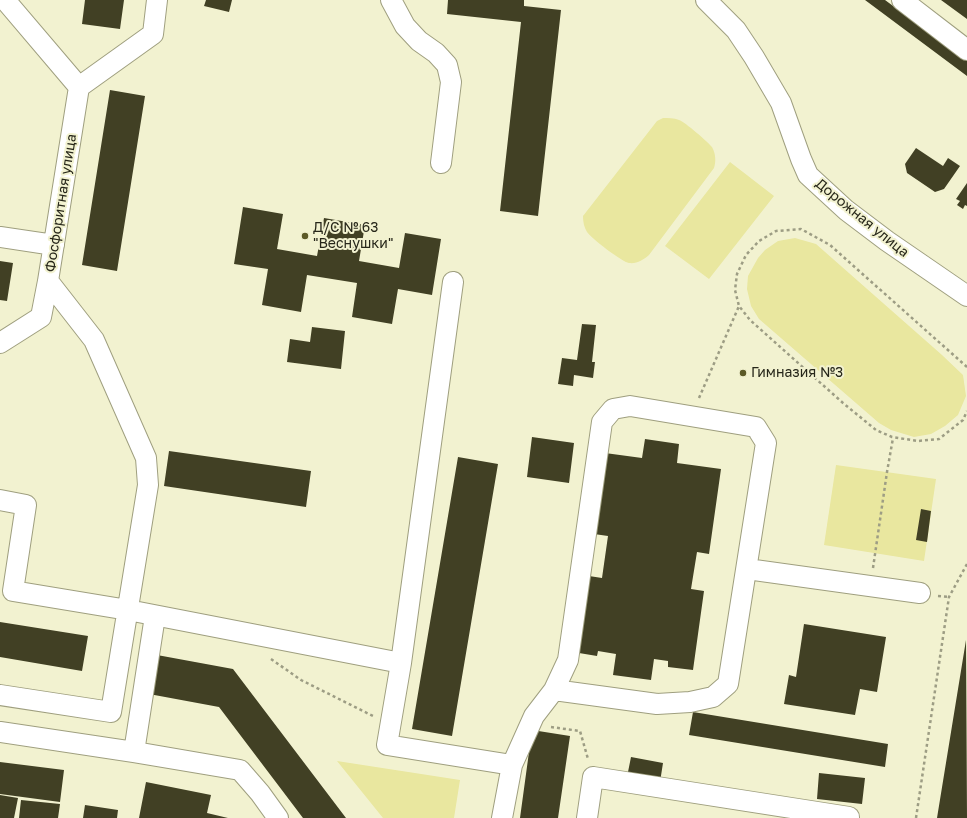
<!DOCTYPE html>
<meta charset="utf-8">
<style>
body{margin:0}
canvas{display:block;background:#f2f2d0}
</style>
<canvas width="967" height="818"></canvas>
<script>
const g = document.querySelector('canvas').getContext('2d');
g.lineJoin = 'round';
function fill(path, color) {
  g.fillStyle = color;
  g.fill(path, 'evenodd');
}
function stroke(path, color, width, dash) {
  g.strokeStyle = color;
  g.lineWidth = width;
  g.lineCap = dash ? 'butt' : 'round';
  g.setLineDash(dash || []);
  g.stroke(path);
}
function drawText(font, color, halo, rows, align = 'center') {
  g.font = font + ' "Golos Text",sans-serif';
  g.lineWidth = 4;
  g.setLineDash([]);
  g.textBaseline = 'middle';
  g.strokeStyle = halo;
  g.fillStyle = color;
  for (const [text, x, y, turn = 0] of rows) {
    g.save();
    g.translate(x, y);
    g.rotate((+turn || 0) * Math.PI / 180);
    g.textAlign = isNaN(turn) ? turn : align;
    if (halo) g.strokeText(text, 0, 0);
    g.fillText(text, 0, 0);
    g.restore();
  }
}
fill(new Path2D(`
 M663,118C668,118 674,118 679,120C685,122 708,142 712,147C716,154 716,162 714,168L649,255C643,260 637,264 629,263C622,262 591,238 587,232C584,227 583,222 583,216L657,121Z
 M730,162L774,196L709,279L665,246Z
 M795,238L816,244L942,355L963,375L966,396L958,415L945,426L931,434L914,437L891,430L879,423L759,319L751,306L747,289L748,276L758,258L765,250L778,241Z
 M836,465L936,479L924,561L824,545Z
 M337,761L460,780L454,818H383Z`), '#e9e79f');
fill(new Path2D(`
 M85,0H124L120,29L82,24Z
 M206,0H232L229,12L204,6Z
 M448,0H524V6L561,10L538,216L500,211L521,22L447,14Z
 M865,0H885L967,61V76Z
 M941,0H967V19Z
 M110,90L145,96L117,271L82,265Z
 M916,148L943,166L948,158L960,166L944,189L935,192L907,173L905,164Z
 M967,183V206L965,205L963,209L957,205L960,201L956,199Z
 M243,207L283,214L277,249L317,256L324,218L365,225L359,261L399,268L405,233L441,239L432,295L398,289L392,324L352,317L357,283L307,275L301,312L262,305L268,269L234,264Z
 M0,261L13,263L7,301L0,300Z
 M582,324L596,325L592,362H595L593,378L574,375L573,386L558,384L562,358L577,360Z
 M312,327L345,331L341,369L287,362L290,339L310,342Z
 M532,437L574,443L569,483L527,477Z
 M645,439L679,444L677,463L721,469L709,554L697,552L691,589L704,591L693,670L668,667V661L654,659L651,680L613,675L616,654L598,651L597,656L579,653L589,576L602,578L608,536L594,534L605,453L642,458Z
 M169,451L311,471L306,507L164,486Z
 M458,457L498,464L452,736L412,729Z
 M921,509L931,511L927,542L916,540Z
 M0,622L88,636L82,671L0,657Z
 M804,624L886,637L877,692L860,689L855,715L784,704L789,675L796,677Z
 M966,640L967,818H937Z
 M157,655L233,669L346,818H303L219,707L149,694Z
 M693,712L888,744L885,767L689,735Z
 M532,730L570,736L558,818H520Z
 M631,757L663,763L660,782L627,777Z
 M0,762L64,770L60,802L0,794Z
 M819,773L865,778L862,804L817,799Z
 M146,782L211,795L207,813L228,818H139Z
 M0,795L18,798L14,818H0Z
 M21,800L60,804L58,818H19Z
 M85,805L118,810L117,818H83Z`), '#414024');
const minor = new Path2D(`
 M5,0L79,87
 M391,0L405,26L419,41L436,53L447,65L451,82L441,163
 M706,0L736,30L754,57L781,103L801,159L808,175L846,210L887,241L967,296
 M902,0L967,50
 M0,237L54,245
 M453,282L401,663L387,745L512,765
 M0,343L41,317L48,281
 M0,500L26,505L13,591L128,610L401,663
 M747,569L920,593
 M0,695L111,712L148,485L146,458L94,340L48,281L79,87L153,34L157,0
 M0,732L134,752L240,770L260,793L278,818
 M134,752L155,616
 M502,818L512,765L534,716L554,690L568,660L602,422L613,409L630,406L756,427L766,443L728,684L713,697L690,702L657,704L554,690
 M587,818L593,777L849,817V818`);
stroke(minor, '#9f9f7f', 22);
stroke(new Path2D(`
 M967,367L830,245L801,229L776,231L759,241L746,255L737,274L735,290L739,306L750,320L843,403L876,430L892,437L918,441L939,439L963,420L967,411
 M699,398L739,306
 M873,568L887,472L893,438
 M938,596L949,597
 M271,659L301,680L373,716
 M551,727L580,731L588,759
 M916,818L949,597L967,564`), '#9d9d84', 2.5, [3, 3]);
stroke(minor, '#fff', 20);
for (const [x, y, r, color] of [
 [305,236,4,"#5c5a26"],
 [743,373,4,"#5c5a26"]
]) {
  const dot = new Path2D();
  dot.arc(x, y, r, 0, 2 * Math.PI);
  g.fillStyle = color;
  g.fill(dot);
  stroke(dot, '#f2f2d0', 1.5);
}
drawText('14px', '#27271a', '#f2f2d0', [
 ["Фосфоритная улица",61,203,-81],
 ["Дорожная улица",862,218,39]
]);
drawText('14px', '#27271a', '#f2f2d0', [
 ["Д/С № 63",313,228],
 ["\"Веснушки\"",313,244],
 ["Гимназия №3",751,373]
], 'left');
</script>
